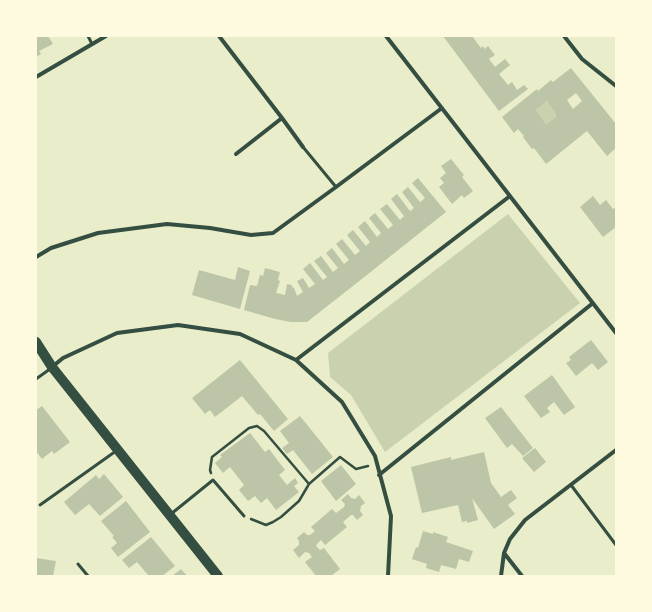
<!DOCTYPE html>
<style>
body{margin:0}
#map{position:relative;width:652px;height:612px;overflow:hidden;background:#e9edc9;font-family:"PT Sans Narrow",sans-serif}
canvas{display:block}
.frame{position:absolute;inset:0;border:37px solid #fefae0;pointer-events:none}
</style>
<div id="map">
<canvas width="652" height="612"></canvas>
<div class="frame"></div>
</div>
<script>
const g = document.querySelector('canvas').getContext('2d');
g.lineJoin = 'round';
function fill(path, color) {
  g.fillStyle = color;
  g.fill(path, 'evenodd');
}
function stroke(path, color, width, dash) {
  g.strokeStyle = color;
  g.lineWidth = width;
  g.lineCap = dash ? 'butt' : 'round';
  g.setLineDash(dash || []);
  g.stroke(path);
}
fill(new Path2D(`
 M547,101L555,113L556,117L546,124L536,110Z
 M508,214L580,303L385,452L351,395L330,377L328,353Z`), '#cad2ad');
fill(new Path2D(`
 M36,36H48L53,44L39,51L41,54L36,57Z
 M443,36H472L481,48L483,46L485,49L488,46L495,55L489,59L495,67L505,59L510,65L499,74L508,85L512,82L517,90L524,85L528,89L499,111Z
 M571,68L616,124V148L607,156L587,131L546,164L534,148L532,149L523,137L524,136L518,129L514,133L502,117L537,89L538,91L551,80L553,82ZM576,93L582,101L573,109L567,100ZM547,101L555,113L556,117L546,124L536,110Z
 M451,159L464,175L462,177L473,191L464,198L462,195L452,204L439,187L444,183L440,178L446,173L441,166Z
 M418,178L446,212L358,282L307,322H291L275,319L244,310L250,285L257,286L260,275L263,276L265,268L280,272L278,280L280,281L276,293L285,295L287,284L292,285V287L294,288L297,296L303,292L297,281L303,278L309,288L315,284L303,269L310,263L323,280L327,277L314,261L321,256L333,272L338,268L326,253L332,248L344,264L349,260L336,244L342,239L355,255L360,251L347,235L353,230L366,246L370,242L358,227L365,221L377,237L381,233L369,218L375,213L388,229L393,225L380,209L387,204L400,220L404,216L391,199L397,194L410,211L414,208L402,192L408,187L420,202L425,198L412,183Z
 M593,196L600,205L606,200L613,209L616,207V227L603,237L580,207Z
 M238,267L250,271L240,309L192,295L199,270L235,280Z
 M591,340L608,362L598,370L592,363L576,376L566,363L571,360L569,357Z
 M240,360L288,419L274,431L260,414L258,415L242,396L215,417L210,410L205,414L192,398Z
 M552,375L575,407L564,415L554,402L547,408L550,412L541,418L524,396Z
 M42,406L70,442L54,454L52,451L42,459L36,451V427H37L36,410Z
 M501,407L533,448L523,456L512,444L507,448L485,418Z
 M300,416L333,457L312,474L293,450L287,454L282,448L289,443L280,431Z
 M250,433L265,452L269,449L285,470L279,475L287,485L295,478L298,483L294,486L299,492L276,510L267,498L261,503L255,496L248,501L239,490L244,485L230,467L223,473L215,463L222,457L220,455Z
 M535,448L546,462L534,472L522,458Z
 M484,452L491,483L501,497L511,490L517,498L508,505L515,514L494,529L472,498L478,520L467,523V521L462,522L458,505L422,513L411,467L451,457V460Z
 M341,465L356,484L336,501L321,481Z
 M104,474L123,497L100,516L89,504L75,515L64,502L96,475L99,479Z
 M348,494L351,498L355,499L359,495L365,503L361,506L360,511L363,515L357,520L353,515H351L343,522L347,527L325,545L321,540L317,544L316,546L320,550L324,548L340,569L331,576H316L305,562L312,557L309,553L305,552L299,558L293,550L299,545V541L297,538L304,532L307,535H310L315,531L311,527L332,509L336,513L344,507L345,504L341,500Z
 M126,501L150,532L118,557L111,548L117,543L112,537L114,536L101,521Z
 M423,531L433,534V532L448,537L446,542L473,551L469,562L459,559L456,569L441,565L439,572L426,568L427,564L412,559L416,547L418,548Z
 M151,537L175,566L162,576H149L137,562L129,568L122,560Z
 M36,558L56,561L53,576H36Z
 M181,569L187,576H172Z`), '#bcc5a7');
stroke(new Path2D(`
 M211,473L210,470L212,457L249,428L257,426L264,431L309,484L340,457L356,469L368,466
 M251,519L266,525L273,522L281,517L299,501L309,484`), '#344e41', 2.5);
stroke(new Path2D(`
 M88,36L92,44
 M303,147L336,187
 M36,379L50,369
 M571,485L616,545
 M40,505L116,451
 M171,514L213,480L244,516
 M78,564L88,576`), '#344e41', 3);
stroke(new Path2D(`
 M219,36L282,118L303,147
 M386,36L616,333
 M564,36L582,59L616,86
 M36,77L106,36
 M236,154L282,118
 M36,257L51,248L98,233L167,224L210,228L251,235L273,233L336,187L442,108
 M296,360L510,196
 M52,367L63,358L117,333L178,325L240,334L296,360L342,402L375,456L391,516L388,576
 M379,475L593,303
 M504,553L522,576
 M501,576L504,553L510,539L525,520L616,450`), '#344e41', 4);
stroke(new Path2D(`
 M36,342L52,367L218,576`), '#344e41', 10);
</script>
